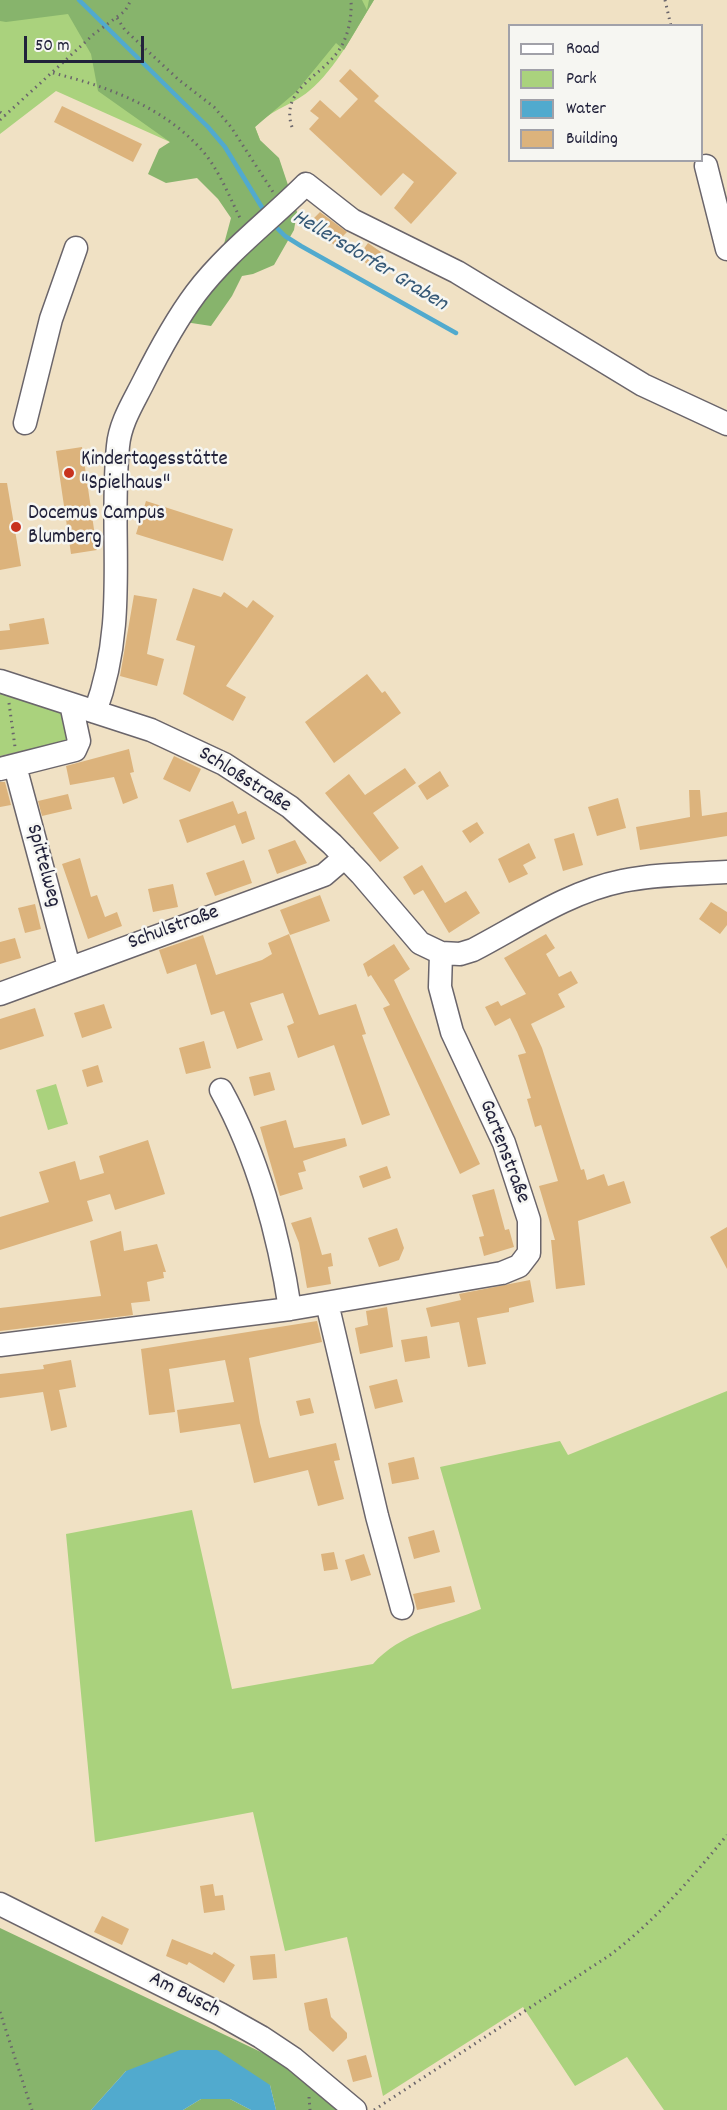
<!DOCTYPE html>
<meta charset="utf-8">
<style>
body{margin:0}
#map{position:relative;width:727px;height:2110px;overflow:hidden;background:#f0e1c4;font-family:Dekko,sans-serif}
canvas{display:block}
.legend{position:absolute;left:508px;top:24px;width:195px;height:138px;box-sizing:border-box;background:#f6f6f2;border:2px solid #a1a1a9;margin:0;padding:8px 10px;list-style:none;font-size:18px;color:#22223b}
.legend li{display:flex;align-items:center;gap:12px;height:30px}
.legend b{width:30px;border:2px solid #a1a1a9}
.scale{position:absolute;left:24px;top:36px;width:120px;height:27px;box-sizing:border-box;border:3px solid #22223b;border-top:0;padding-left:8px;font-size:18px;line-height:21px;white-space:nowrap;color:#22223b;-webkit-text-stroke:4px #f6f6f2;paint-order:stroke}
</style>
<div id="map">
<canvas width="727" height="2110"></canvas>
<ul class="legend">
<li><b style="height:8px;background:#fff"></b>Road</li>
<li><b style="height:16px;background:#aad27d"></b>Park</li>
<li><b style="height:16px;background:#51aace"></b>Water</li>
<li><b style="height:16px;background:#dcb37c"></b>Building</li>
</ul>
<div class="scale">50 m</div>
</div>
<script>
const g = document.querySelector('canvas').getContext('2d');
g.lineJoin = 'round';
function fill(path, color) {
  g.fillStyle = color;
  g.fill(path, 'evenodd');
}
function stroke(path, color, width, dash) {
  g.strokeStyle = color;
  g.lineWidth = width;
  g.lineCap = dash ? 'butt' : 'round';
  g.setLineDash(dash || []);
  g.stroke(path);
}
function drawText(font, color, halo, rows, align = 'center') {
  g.font = font + ' Dekko,sans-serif';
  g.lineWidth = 5;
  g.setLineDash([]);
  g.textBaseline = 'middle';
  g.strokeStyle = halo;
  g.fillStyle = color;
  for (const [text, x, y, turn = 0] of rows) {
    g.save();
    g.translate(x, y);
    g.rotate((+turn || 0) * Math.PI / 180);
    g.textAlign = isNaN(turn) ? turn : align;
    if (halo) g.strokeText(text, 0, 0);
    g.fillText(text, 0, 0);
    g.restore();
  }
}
fill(new Path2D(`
 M0,0H374C356,29 336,69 309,91C291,106 273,108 255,127L260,140L237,172L56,91L0,134Z
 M0,693L70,715L75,739L0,756Z
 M56,1084L68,1124L48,1130L36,1090Z
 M727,1391V2110H664L627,2057L575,2086L523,2007L383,2096L347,1937L285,1951L253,1812L95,1842L66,1534L192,1510L232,1689L373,1664C399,1634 445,1624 481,1609L440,1467L560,1441L568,1455Z`), '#aad27d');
fill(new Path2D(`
 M0,0H362L367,10L369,0H374L344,50L336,43L296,92L255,127L260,140L279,158L297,212L294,230L274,265L253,274L242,276L232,296L211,326L185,322L179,298L224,244L231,218L218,199L197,178L166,183L148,174L159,149L170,142L98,91L91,54L68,14L6,22L0,21Z
 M0,1928L303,2072L345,2110H276L270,2085L126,2071L91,2110H0Z
 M201,2099H230L251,2110H183Z`), '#87b46c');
fill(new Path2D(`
 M180,2050H217L270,2085L276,2110H251L230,2099H201L183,2110H91L126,2071Z`), '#51aace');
stroke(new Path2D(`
 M79,0L208,127L225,147L266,214
 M272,223L285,236L301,246L456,333`), '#51aace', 4.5);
fill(new Path2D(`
 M350,69L379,96L374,101L457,173L411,224L394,208L414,182L403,173L381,196L309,129L319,118L310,111L320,100L340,118L358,99L339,81Z
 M62,106L142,144L133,162L54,122Z
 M320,212L347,232L334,245L310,222Z
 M368,243L381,252L370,266L358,257Z
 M82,447L97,550L71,554L56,451Z
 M0,483H7L21,566L0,570Z
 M146,501L233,529L223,561L136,534Z
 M193,588L221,597L224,592L247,608L253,600L274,616L226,686L246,697L233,721L183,694L195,646L176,640Z
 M134,595L157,599L147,654L164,659L157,686L120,676Z
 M44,618L49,644L0,650V631L10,630L9,624Z
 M367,674L382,693L385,691L401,713L334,763L305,722Z
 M129,749L134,772L130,773L138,798L123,804L114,777L70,785L66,766Z
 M174,756L201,769L190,792L163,779Z
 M405,768L416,783L373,813L399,848L380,862L325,793L349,774L365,795Z
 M440,771L449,786L427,800L418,786Z
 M0,782H5L11,805L0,807Z
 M689,790H700L702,816L727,812V836L640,850L636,827L690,817Z
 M68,794L72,809L42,816L38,801Z
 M618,798L626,828L597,836L588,807Z
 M233,801L238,814L246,811L255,839L242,844L235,825L187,843L179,820Z
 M477,822L484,833L470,843L462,831Z
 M574,833L583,865L563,871L554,839Z
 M295,840L307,863L277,874L268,850Z
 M529,843L536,858L523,865L528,874L509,883L498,859Z
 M80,858L91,897L97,895L105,917L117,912L122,926L88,939L62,864Z
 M244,860L252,883L215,896L206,873Z
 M422,865L445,903L466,891L480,913L449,933L423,890L414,895L403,877Z
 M173,884L178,907L153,912L148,889Z
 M320,895L330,921L290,935L280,910Z
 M711,902L727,912V925L720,934L699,919Z
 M35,904L41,929L25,933L18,908Z
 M289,934L319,1015L356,1004L366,1034L362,1035L390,1115L362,1125L334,1045L298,1058L287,1026L294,1023L283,993L250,1003L263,1040L237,1049L224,1011L211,1015L196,964L167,974L159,950L203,935L216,975L262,960L272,954L268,943Z
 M546,934L555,948L546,954L559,977L571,971L578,983L558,994L565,1007L531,1024L542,1048L581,1170L584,1169L587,1180L604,1174L608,1186L624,1181L631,1203L578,1221L585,1285L556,1289L551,1240H555L539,1186L558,1181L541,1125L535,1127L527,1099L531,1098L518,1055L526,1053L517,1032L510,1018L495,1026L485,1007L498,1001L501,1006L526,994L504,958Z
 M15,938L21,958L0,964V942Z
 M394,944L410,969L394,980L480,1164L460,1174L383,1008L390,1005L371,975L368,977L363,964Z
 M104,1004L112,1028L82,1038L74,1013Z
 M35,1008L44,1036L0,1050V1019Z
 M204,1041L211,1068L186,1074L179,1048Z
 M98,1065L103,1082L87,1087L82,1070Z
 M270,1072L275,1090L254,1096L249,1077Z
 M286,1120L294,1148L345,1138L347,1146L303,1161L306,1171L298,1173L303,1189L280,1196L260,1127Z
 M148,1140L165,1194L115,1210L110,1194L87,1201L93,1221L0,1250V1217L49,1202L39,1172L75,1161L80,1180L104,1173L99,1156Z
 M387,1166L391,1178L363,1188L359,1176Z
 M494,1189L505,1230L509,1229L514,1247L484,1256L479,1237L484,1236L472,1195Z
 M311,1217L322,1255L331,1253L333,1266L328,1267L331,1284L307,1288L299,1243L291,1223Z
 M727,1227V1269L710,1237Z
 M397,1228L404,1248L399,1260L379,1267L368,1238Z
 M121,1231L124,1251L157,1244L166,1272H163L164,1278L147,1282L150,1301L131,1303L133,1315L0,1331V1308L101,1296L90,1241Z
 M530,1280L534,1302L509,1308V1312L477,1318L486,1364L468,1367L459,1322L431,1327L426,1308L461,1300L459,1294Z
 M387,1307L393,1347L360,1354L355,1328L368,1325L366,1311Z
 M317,1321L322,1342L249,1358L260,1423L269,1458L336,1443L340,1460L334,1461L344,1499L318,1506L308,1470L254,1483L240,1424L180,1433L177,1410L234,1402L225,1360L169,1369L175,1412L149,1415L141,1349Z
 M427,1336L430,1358L405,1362L401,1340Z
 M71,1360L76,1387L59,1390L67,1427L51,1431L43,1392L0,1398V1374L44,1369L43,1365Z
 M397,1379L403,1402L375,1409L369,1386Z
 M310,1398L314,1413L300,1416L296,1401Z
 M414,1457L419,1479L392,1484L388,1463Z
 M434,1530L440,1552L414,1559L408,1537Z
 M334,1552L338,1569L324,1571L321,1554Z
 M364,1554L371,1575L351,1581L345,1560Z
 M451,1586L455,1602L417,1610L413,1594Z
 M213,1884L215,1896L223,1895L225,1910L204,1913L200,1886Z
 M102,1916L129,1929L122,1945L94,1932Z
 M172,1939L212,1955L214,1952L235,1965L224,1983L189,1962L187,1965L166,1956Z
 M275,1954L277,1978L253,1980L250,1956Z
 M327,1998L331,2017L347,2033V2038L333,2052L309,2030L304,2003Z
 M366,2055L372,2077L353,2082L347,2060Z`), '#dcb37c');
const minor = new Path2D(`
 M706,166L727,249
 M25,423L51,319L76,248
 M0,681L151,730L224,764L290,807L332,844L361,874L420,943L441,953L460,954L473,950C521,925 568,892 622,881C656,874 692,874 727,872
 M95,712C129,621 109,537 118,446C120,423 133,403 143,383C159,351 175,321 196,293C227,252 270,220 306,184L352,220L457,272L643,385L727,424
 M15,766L69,967
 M0,769L75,750L79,741L71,704
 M0,994L324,875L345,857
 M221,1090C257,1155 279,1235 290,1309
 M327,1303L377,1516L402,1608
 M0,1345L290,1309L502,1273L519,1266L529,1253V1220L504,1143L452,1032L440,987L441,953
 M0,1904L220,2014L261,2037L294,2059L355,2110`);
stroke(minor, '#6a656b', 25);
stroke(new Path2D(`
 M665,0L671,26
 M117,18L125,30L179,80L214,107L231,127L273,192
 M53,73C106,86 161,106 199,147C218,167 228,194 240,218
 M0,112L5,116
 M0,120L94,34L125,11L131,0
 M292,127C280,91 318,78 337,53C348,38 352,19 351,0
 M9,703L15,747
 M0,2012L32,2110
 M309,2097L310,2110
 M374,2110L610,1955C655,1921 691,1879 727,1835`), '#6a656b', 3, [1.5, 4.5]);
stroke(minor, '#fff', 22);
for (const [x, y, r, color] of [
 [69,473,6,"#c8321e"],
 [16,527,6,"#c8321e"]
]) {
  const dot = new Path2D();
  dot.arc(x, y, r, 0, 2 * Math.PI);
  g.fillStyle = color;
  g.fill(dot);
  stroke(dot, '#f6f6f2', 2);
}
drawText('21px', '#22223b', '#f6f6f2', [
 ["Kindertagesstätte",81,461],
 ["\"Spielhaus\"",81,485],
 ["Docemus Campus",28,515],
 ["Blumberg",28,539]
], 'left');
drawText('21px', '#22223b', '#f6f6f2', [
 ["Schloßstraße",244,781,32],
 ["Spittelweg",42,866,75],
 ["Schulstraße",174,929,-20],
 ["Gartenstraße",503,1152,69],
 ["Am Busch",184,1996,27]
]);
drawText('italic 22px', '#355876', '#f6f6f2', [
 ["Hellersdorfer Graben",369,262,31]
]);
</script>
